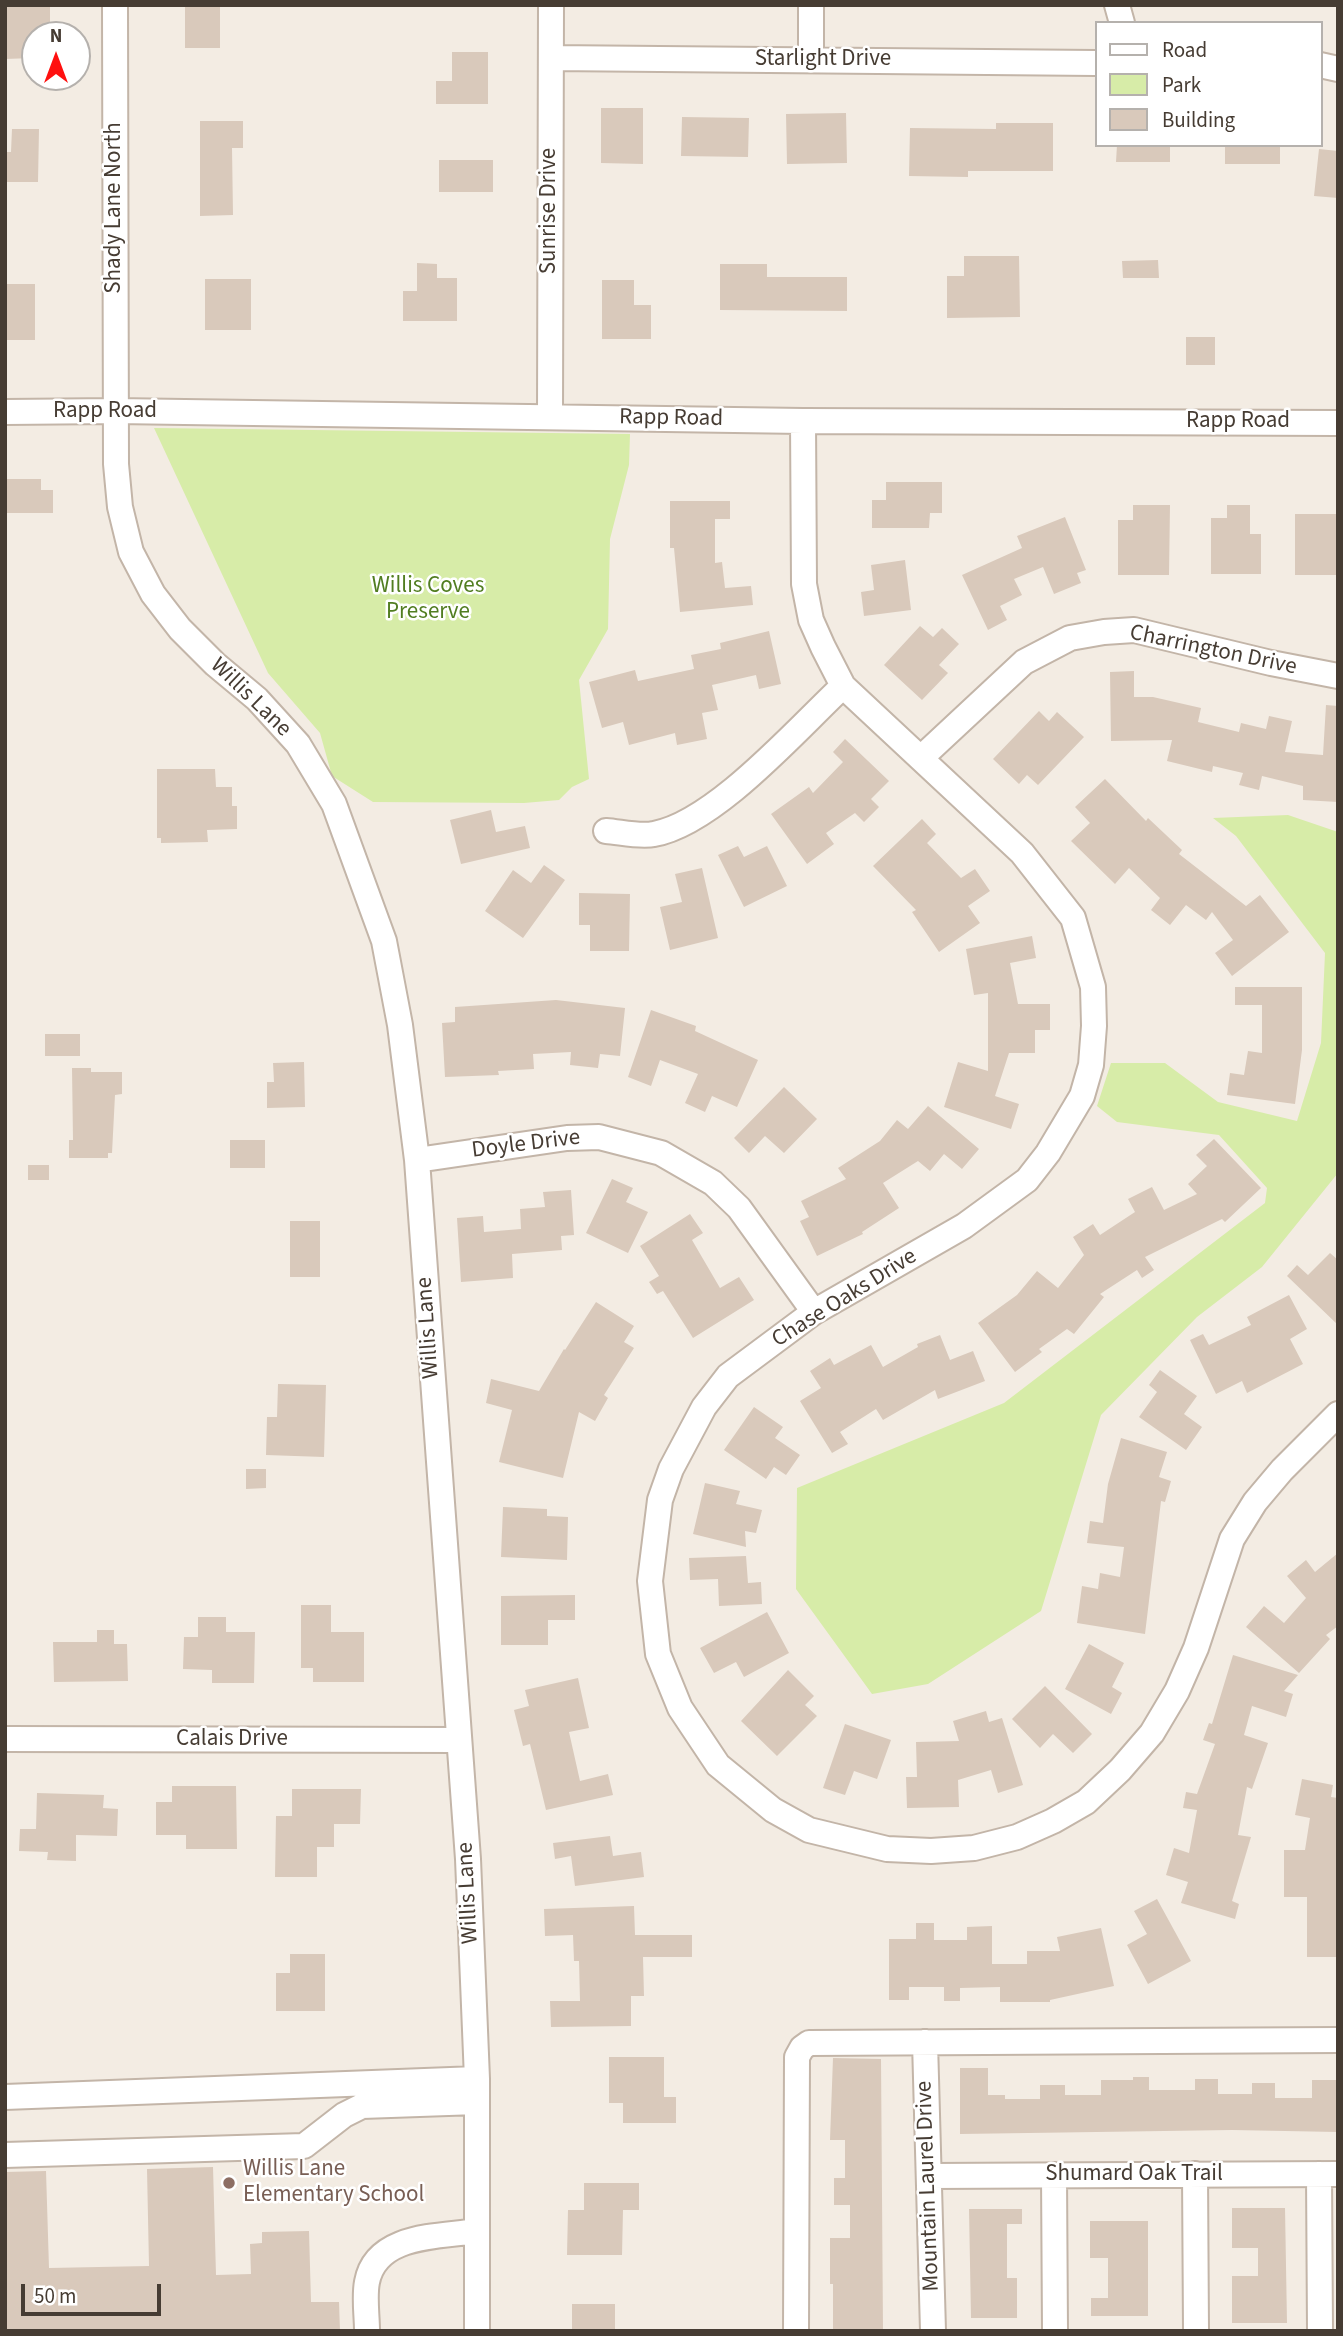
<!DOCTYPE html>
<style>
body{margin:0}
#map{position:relative;width:1343px;height:2336px;overflow:hidden;background:#f3ece3;font-family:"Source Sans 3",sans-serif}
canvas{display:block}
.frame{position:absolute;inset:0;border:7px solid #463c33;pointer-events:none}
.legend{position:absolute;left:1095px;top:21px;width:228px;height:126px;box-sizing:border-box;background:#fff;border:2px solid #b5b1ad;margin:0;padding:9px 12px;list-style:none;font-size:21px;color:#463c33}
.legend li{display:flex;align-items:center;gap:14px;height:35px}
.legend b{width:35px;border:2px solid #b5b1ad}
.north{position:absolute;left:21px;top:21px;width:70px;height:70px;box-sizing:border-box;background:#fff;border:2px solid #b5b1ad;border-radius:50%;rotate:0deg;font-size:19px;font-weight:700;line-height:28px;text-align:center;color:#463c33}
.north::after{content:'';display:block;margin:auto;width:24px;height:32px;background:#ff100f;clip-path:polygon(50% 0,100% 100%,50% 72%,0 100%)}
.scale{position:absolute;left:21px;top:2284px;width:140px;height:32px;box-sizing:border-box;border:4px solid #463c33;border-top:0;padding-left:9px;font-size:21px;line-height:24px;white-space:nowrap;color:#463c33;-webkit-text-stroke:5px #fff;paint-order:stroke}
</style>
<div id="map">
<canvas width="1343" height="2336"></canvas>
<div class="frame"></div>
<ul class="legend">
<li><b style="height:9px;background:#fff"></b>Road</li>
<li><b style="height:19px;background:#d7eca8"></b>Park</li>
<li><b style="height:19px;background:#d9c9bb"></b>Building</li>
</ul>
<div class="north">N</div>
<div class="scale">50 m</div>
</div>
<script>
const g = document.querySelector('canvas').getContext('2d');
g.lineJoin = 'round';
function fill(path, color) {
  g.fillStyle = color;
  g.fill(path, 'evenodd');
}
function stroke(path, color, width, dash) {
  g.strokeStyle = color;
  g.lineWidth = width;
  g.lineCap = dash ? 'butt' : 'round';
  g.setLineDash(dash || []);
  g.stroke(path);
}
function drawText(font, color, halo, rows, align = 'center') {
  g.font = font + ' "Source Sans 3",sans-serif';
  g.lineWidth = 5;
  g.setLineDash([]);
  g.textBaseline = 'middle';
  g.strokeStyle = halo;
  g.fillStyle = color;
  for (const [text, x, y, turn = 0] of rows) {
    g.save();
    g.translate(x, y);
    g.rotate((+turn || 0) * Math.PI / 180);
    g.textAlign = isNaN(turn) ? turn : align;
    if (halo) g.strokeText(text, 0, 0);
    g.fillText(text, 0, 0);
    g.restore();
  }
}
fill(new Path2D(`
 M154,428L630,434L629,465L610,539L608,629L579,680L589,779L572,787L559,800L524,803L373,802L332,776L320,733L268,673Z
 M1288,815L1338,832V1173L1262,1267L1197,1317L1101,1415L1041,1611L928,1684L872,1694L796,1589L797,1488L1004,1403L1265,1203L1267,1188L1219,1135L1117,1122L1097,1106L1111,1063H1165L1218,1102L1297,1121L1321,1043L1325,953L1236,836L1213,818Z`), '#d7eca8');
fill(new Path2D(`
 M5,5L50,6V31H33V58L5,59Z
 M185,5H220V48H185Z
 M452,52H488V104H436V81H452Z
 M601,108H643V164L601,163Z
 M846,113L847,163L787,164L786,114Z
 M682,117L749,118L748,157L681,156Z
 M200,121H243V148H232L233,215L200,216Z
 M996,123H1053V171H968V177L909,176L910,128L996,129Z
 M12,129H39L38,182H5V152H11Z
 M1117,145H1170V162H1116Z
 M1225,145H1280V164H1225Z
 M1319,149L1338,151V198L1314,196Z
 M439,160H493V192H439Z
 M964,256H1019L1020,317L947,318V276H964Z
 M1158,260L1159,278H1123L1122,261Z
 M417,263L437,264V278H457V321H403V291H417Z
 M720,264H767V277H847V311L720,310Z
 M205,279H251V330H205Z
 M602,280H634V305H651V339H602Z
 M5,284H35V340H5Z
 M1186,337H1215V365H1186Z
 M5,479H41V490H53V513H5Z
 M886,482H942V513H930L929,528H872V500H886Z
 M670,501H730V519H715V563L722,562L725,588L751,586L753,605L680,612L674,548H670Z
 M1133,505H1170L1169,575H1118V520H1133Z
 M1227,505H1250V534H1261V574H1211V518H1227Z
 M1295,514H1338V575H1295Z
 M1065,517L1086,570L1077,573L1081,583L1054,594L1043,567L1014,579L1022,595L1000,606L1007,620L988,630L962,575L1022,548L1017,536Z
 M905,560L911,610L864,616L861,592L874,590L871,565Z
 M920,626L933,637L942,628L959,644L939,665L948,673L922,700L884,665Z
 M769,631L781,684L759,689L756,675L712,685L718,710L702,713L707,739L677,745L675,733L629,745L623,722L602,728L589,682L635,670L638,681L694,669L691,655L721,649L720,643Z
 M1134,671V697H1153L1201,708L1198,722L1239,732L1241,723L1266,729L1269,716L1292,721L1285,752L1323,755L1326,705L1338,706V802L1303,800V786L1262,776L1259,790L1239,785L1243,773L1213,766L1212,772L1167,761L1172,740L1111,741L1110,672Z
 M1039,711L1049,721L1057,712L1084,737L1038,785L1027,775L1019,784L993,759Z
 M845,739L889,781L871,799L879,807L864,822L855,813L826,833L834,844L807,864L771,814L809,787L813,793L843,762L833,752Z
 M157,769H215L216,787H232V806H237V829L207,830L208,842L161,843V838H157Z
 M1105,779L1146,821L1148,818L1182,850L1179,854L1246,906L1260,895L1289,932L1232,976L1215,953L1233,940L1212,912L1206,920L1186,905L1170,925L1151,910L1160,898L1129,868L1115,884L1071,841L1090,823L1075,807Z
 M491,810L496,832L525,826L530,848L461,864L450,820Z
 M922,819L936,834L927,843L961,878L975,869L990,891L968,906L980,923L939,952L912,912L916,910L873,866Z
 M738,846L744,857L767,846L787,886L744,907L718,855Z
 M544,865L565,880L523,938L485,911L513,870L531,883Z
 M702,868L718,938L670,950L660,907L682,902L675,874Z
 M579,893L630,894L629,951H590V925H579Z
 M1032,936L1036,958L1010,963L1018,1004H1050V1030H1035V1053H1009L995,1096L1019,1104L1011,1129L944,1107L958,1062L988,1071V993L974,995L966,949Z
 M1235,987H1302V1050L1295,1104L1227,1095L1230,1073L1244,1075L1248,1051L1262,1053V1005H1235Z
 M556,1000L625,1008L620,1056L600,1054L598,1068L570,1065L571,1052L533,1054L534,1069L498,1071L499,1075L445,1077L442,1023L455,1022V1007Z
 M651,1010L696,1026L695,1031L758,1060L737,1107L712,1096L705,1112L685,1103L698,1074L660,1060L651,1086L628,1077Z
 M45,1034H80V1056H45Z
 M304,1062L305,1107L267,1108V1082H274L273,1063Z
 M72,1068H91V1072H122V1094L115,1095L112,1153H108V1158H69V1140H73Z
 M784,1087L817,1119L784,1153L765,1136L749,1153L734,1138Z
 M928,1106L979,1149L962,1169L944,1154L930,1171L918,1161L883,1183L899,1208L862,1232L863,1234L817,1256L800,1221L809,1217L801,1201L846,1179L838,1168L880,1141L897,1120L908,1129Z
 M1214,1139L1261,1188L1225,1222L1222,1219L1145,1257L1154,1270L1142,1278L1137,1270L1100,1294L1104,1297L1074,1334L1067,1329L1039,1349L1042,1352L1015,1372L978,1323L1017,1295L1037,1271L1058,1288L1084,1255L1073,1237L1093,1224L1100,1235L1135,1212L1128,1199L1152,1187L1164,1210L1197,1194L1188,1184L1207,1166L1196,1155Z
 M230,1140H265V1168H230Z
 M28,1165H49V1180H28Z
 M612,1179L633,1188L626,1202L648,1212L628,1253L586,1233Z
 M571,1190L574,1235L561,1236L562,1250L512,1254L513,1278L461,1282L457,1218L483,1216L484,1232L521,1229L520,1209L545,1207L543,1192Z
 M690,1214L703,1233L692,1240L720,1288L739,1277L754,1300L693,1338L663,1291L657,1294L649,1282L659,1276L640,1246Z
 M290,1221H320V1277H290Z
 M1330,1253L1338,1260V1325L1287,1276L1297,1265L1308,1275Z
 M1289,1295L1307,1329L1290,1339L1303,1364L1247,1393L1242,1381L1216,1394L1190,1340L1203,1334L1209,1345L1251,1325L1247,1317Z
 M596,1302L634,1326L624,1342L634,1348L604,1395L608,1398L595,1421L579,1412L563,1478L499,1462L512,1410L486,1403L491,1379L539,1391L564,1349L565,1350Z
 M940,1335L950,1360L973,1351L985,1381L938,1399L935,1390L883,1420L876,1409L840,1432L848,1444L832,1453L800,1401L821,1388L810,1371L830,1358L834,1365L871,1345L883,1367L918,1347L917,1344Z
 M1160,1370L1197,1396L1184,1414L1202,1427L1186,1450L1139,1417L1157,1392L1149,1385Z
 M278,1384L326,1385L324,1457L266,1455L267,1417H277Z
 M754,1407L783,1427L775,1438L800,1455L786,1475L774,1467L766,1479L724,1450Z
 M1121,1438L1167,1452L1159,1477L1171,1481L1165,1502L1161,1501L1145,1634L1077,1623L1082,1586L1098,1589L1100,1573L1120,1577L1124,1547L1087,1543L1090,1521L1103,1523L1108,1484Z
 M246,1469H266V1488L246,1489Z
 M705,1483L740,1491L736,1504L762,1510L756,1533L745,1531L746,1547L693,1534Z
 M503,1507L547,1509V1516L568,1517L567,1560L501,1557Z
 M1338,1553V1626L1326,1635L1330,1639L1299,1673L1246,1627L1264,1606L1284,1623L1306,1598L1287,1576L1306,1560L1315,1572Z
 M746,1556L748,1583L761,1582L762,1604L719,1606L718,1579L690,1580L689,1558Z
 M575,1595V1620H548V1645H501V1596Z
 M301,1605H331V1632H364V1682H313V1668H301Z
 M767,1612L789,1653L744,1677L736,1662L714,1673L700,1648Z
 M198,1617H226V1632H255L254,1683H212V1670L183,1669L184,1637H198Z
 M97,1630H114V1644H127L128,1681L54,1682L53,1642H97Z
 M1089,1644L1124,1663L1112,1687L1122,1693L1111,1714L1065,1689Z
 M1233,1655L1298,1675L1284,1691L1293,1694L1286,1717L1252,1706L1244,1735L1268,1743L1252,1789L1247,1787L1238,1835L1251,1837L1232,1901L1239,1904L1235,1919L1181,1903L1188,1882L1166,1875L1174,1848L1189,1853L1197,1810L1183,1808L1186,1792L1197,1794L1215,1744L1203,1740L1209,1723L1212,1724Z
 M788,1670L814,1696L805,1705L817,1716L777,1756L741,1721Z
 M578,1678L589,1728L569,1732L580,1781L608,1774L613,1795L546,1810L530,1744L523,1746L514,1710L529,1706L525,1690Z
 M1045,1686L1092,1734L1073,1753L1053,1734L1040,1748L1012,1719Z
 M986,1711L989,1722L1002,1718L1023,1785L998,1793L991,1770L958,1780L959,1807L907,1808L906,1777H917L916,1742L959,1741L953,1721Z
 M845,1724L891,1740L877,1779L854,1771L845,1795L823,1788Z
 M1302,1779L1333,1785L1331,1797L1338,1798V1957H1307V1897H1284V1850H1305L1310,1818L1295,1815Z
 M172,1786H236L237,1849H186V1835H156V1802H172Z
 M292,1789H361L360,1824H334V1847H317V1877H275L276,1816H292Z
 M37,1793L104,1795L103,1808L118,1809L117,1836L76,1835V1861L47,1860L48,1852L19,1851L20,1829H36Z
 M610,1836L613,1856L641,1852L644,1877L575,1886L571,1856L555,1859L553,1843Z
 M1157,1899L1191,1961L1148,1984L1127,1945L1147,1934L1134,1911Z
 M634,1906L635,1935H692V1957H643L644,1996H631V2026L551,2027L550,2001H580L579,1961H574L573,1935L545,1936L544,1909Z
 M916,1923H934V1940H967V1927L992,1926V1964H1027V1951H1060L1057,1937L1101,1928L1114,1986L1050,2000V2002H1000V1987L960,1988V2001H944V1987H909V2000H889V1939H916Z
 M290,1954H325V2011H276V1973H290Z
 M609,2057H664V2097H676V2123H623V2103H609Z
 M833,2058L881,2059L883,2331H833V2284H830V2238H850V2205H834V2178H845V2140H830Z
 M960,2068H988V2095H1005V2099H1040V2085H1065V2095H1101V2080H1133V2077H1149V2090H1195V2079H1218V2094H1252V2083H1275V2098H1312V2080H1336L1338,2132L1232,2130L960,2134Z
 M213,2167L216,2275L251,2274L250,2244L262,2243V2232L309,2231L311,2302H339L340,2331H5V2172L46,2171L49,2268L149,2266L147,2169Z
 M584,2183H639V2210H623L622,2255H567L568,2210H584Z
 M1232,2208H1285L1287,2323H1232V2276H1258V2248H1232Z
 M969,2209H1022V2224H1007V2278H1017V2318H971Z
 M1090,2221H1148V2316H1091V2298H1108V2258H1090Z
 M572,2304H615V2331H572Z`), '#d9c9bb');
const minor = new Path2D(`
 M115,5L116,464L120,507L131,552L153,594L180,629L215,664L257,699L298,744L334,804L384,941L400,1025L417,1160L468,1859L477,2079V2331
 M811,5V60
 M1117,5L1122,23
 M551,58L1096,63
 M1320,65L1338,69
 M5,412L116,411L803,421L1338,423
 M550,417L551,5
 M803,421L804,584L811,620L823,647L843,686L1022,853L1073,918L1093,987L1094,1026L1091,1065L1082,1096L1048,1153L1027,1180L964,1226L814,1312L728,1376L704,1407L671,1469L660,1500L650,1581L658,1654L680,1708L718,1765L773,1810L809,1830L887,1849L931,1851L974,1848L1017,1837L1053,1821L1086,1802L1120,1770L1152,1733L1177,1691L1196,1648L1232,1539L1255,1502L1282,1470L1338,1414
 M922,757L1024,662L1070,638L1104,632L1134,630L1271,663L1338,676
 M606,831C620,832 640,837 654,834C715,823 797,729 843,686
 M417,1160L567,1138L599,1137L661,1153L713,1183L739,1208L814,1312
 M5,1739L459,1740
 M925,2042L933,2331
 M5,2097L477,2079
 M5,2155L304,2146L344,2115L362,2106L477,2102
 M1195,2174L1196,2331
 M1319,2174L1320,2331
 M1054,2175L1055,2331
 M930,2176L1338,2174
 M367,2331C367,2315 364,2297 367,2282C376,2234 438,2237 476,2231
 M796,2331L797,2057L802,2048L809,2043L1338,2040`);
stroke(minor, '#c3b5a8', 28);
stroke(minor, '#fff', 24);
for (const [x, y, r, color] of [
 [229,2183,7,"#8d6e63"]
]) {
  const dot = new Path2D();
  dot.arc(x, y, r, 0, 2 * Math.PI);
  g.fillStyle = color;
  g.fill(dot);
  stroke(dot, '#fff', 2.5);
}
drawText('23px', '#463c33', '#fff', [
 ["Starlight Drive",823,60],
 ["Shady Lane North",115,208,-90],
 ["Sunrise Drive",550,211,-90],
 ["Rapp Road",105,412],
 ["Rapp Road",671,419,1],
 ["Rapp Road",1238,422],
 ["Charrington Drive",1213,651,12],
 ["Willis Lane",250,698,44],
 ["Doyle Drive",526,1145,-7],
 ["Chase Oaks Drive",845,1299,-32],
 ["Willis Lane",429,1328,-94],
 ["Calais Drive",232,1740],
 ["Willis Lane",469,1893,-93],
 ["Shumard Oak Trail",1134,2175],
 ["Mountain Laurel Drive",929,2186,-92]
]);
drawText('23px', '#517d21', '#fff', [
 ["Willis Coves",428,587],
 ["Preserve",428,613]
]);
drawText('23px', '#785e54', '#fff', [
 ["Willis Lane",243,2170],
 ["Elementary School",243,2196]
], 'left');
</script>
